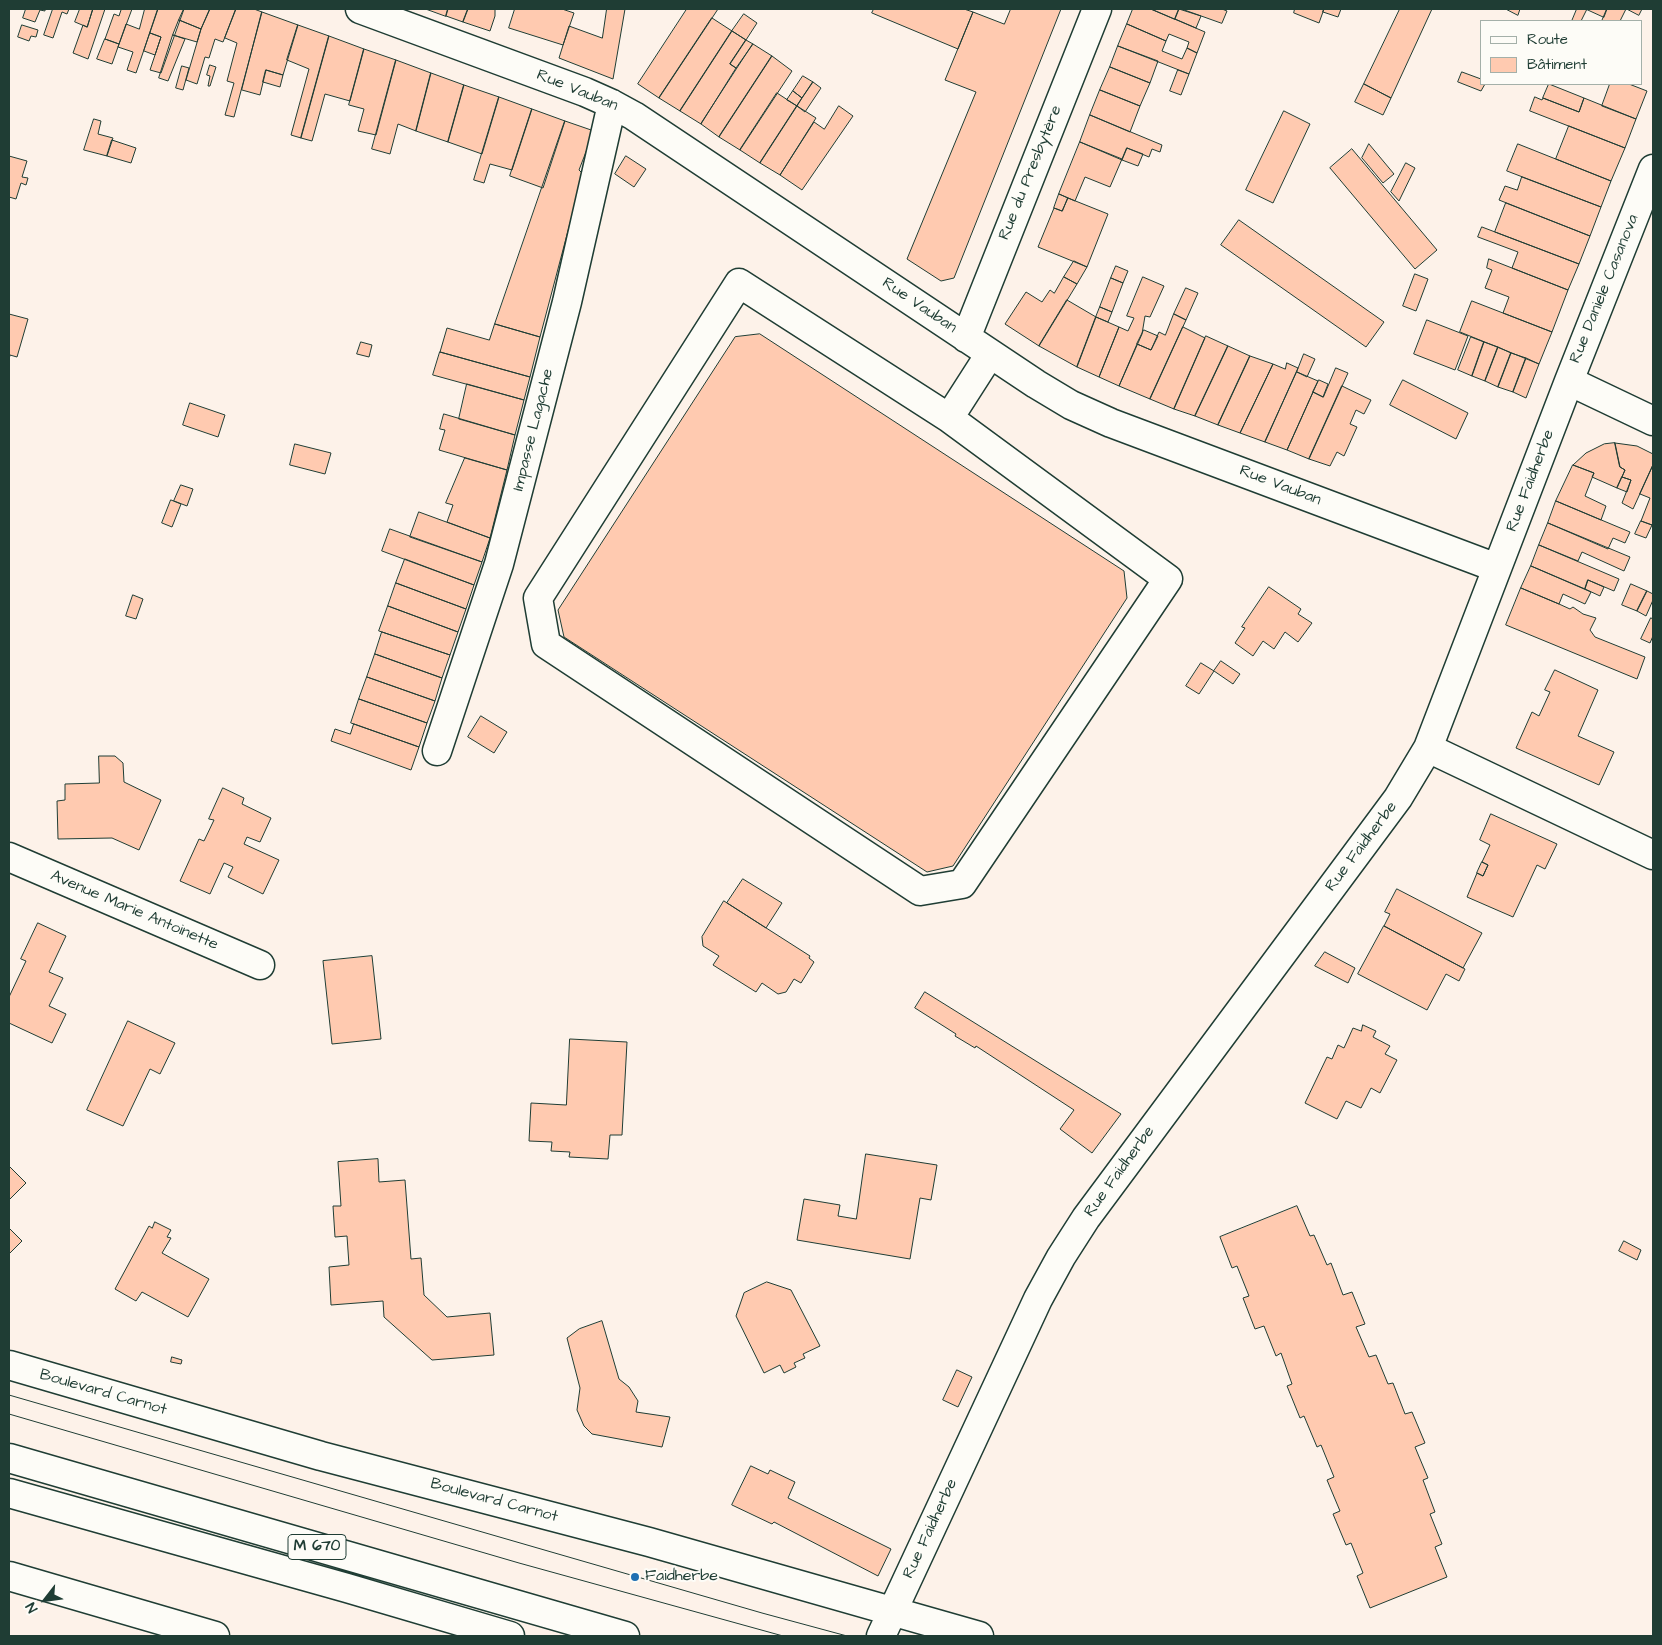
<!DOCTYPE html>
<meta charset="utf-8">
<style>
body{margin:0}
#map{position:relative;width:1662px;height:1645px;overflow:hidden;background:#fdf2e9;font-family:"Architects Daughter",sans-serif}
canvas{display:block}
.frame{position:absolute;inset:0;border:10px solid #1f3d34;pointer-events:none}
.legend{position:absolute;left:1480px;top:20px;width:162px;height:65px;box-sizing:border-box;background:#fdfcf7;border:1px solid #a4b0a9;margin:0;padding:6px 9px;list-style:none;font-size:15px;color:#1f3d34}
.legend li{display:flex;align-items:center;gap:10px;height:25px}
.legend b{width:25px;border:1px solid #a4b0a9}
.north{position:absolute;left:20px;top:1575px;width:50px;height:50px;-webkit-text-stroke:4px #fdfcf7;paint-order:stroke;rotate:240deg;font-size:14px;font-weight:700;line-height:20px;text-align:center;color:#1f3d34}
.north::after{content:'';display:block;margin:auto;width:18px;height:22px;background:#1f3d34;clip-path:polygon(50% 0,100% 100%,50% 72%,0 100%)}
</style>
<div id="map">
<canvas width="1662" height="1645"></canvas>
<div class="frame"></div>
<ul class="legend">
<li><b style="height:6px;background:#fdfcf7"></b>Route</li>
<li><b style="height:14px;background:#ffcab0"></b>Bâtiment</li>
</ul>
<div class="north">N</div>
</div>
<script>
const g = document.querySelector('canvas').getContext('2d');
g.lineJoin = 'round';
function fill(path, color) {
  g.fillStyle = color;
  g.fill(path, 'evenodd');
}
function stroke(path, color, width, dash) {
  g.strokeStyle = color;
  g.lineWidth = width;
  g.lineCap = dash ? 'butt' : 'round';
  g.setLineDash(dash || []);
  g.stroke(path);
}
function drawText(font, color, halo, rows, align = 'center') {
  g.font = font + ' "Architects Daughter",sans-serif';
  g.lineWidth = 4;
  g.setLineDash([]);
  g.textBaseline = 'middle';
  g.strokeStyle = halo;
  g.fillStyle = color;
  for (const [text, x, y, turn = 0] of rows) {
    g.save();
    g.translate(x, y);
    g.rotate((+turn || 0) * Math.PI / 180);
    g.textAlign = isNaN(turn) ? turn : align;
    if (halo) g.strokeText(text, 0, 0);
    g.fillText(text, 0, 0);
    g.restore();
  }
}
const building = new Path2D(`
 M26,9H45V11L40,10L35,22L23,18Z
 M53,9H69L67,14L62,12L53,38L44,35Z
 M80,9H93L87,27L75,22Z
 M93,9H105L88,59L73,53L83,25L87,27Z
 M116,9H132L119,44L105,39L114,14L119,16L121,10Z
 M145,9H158L136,73L127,70L133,52L118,47L126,24L139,29Z
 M158,9H184L161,73L150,70L161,37L150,33Z
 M184,9H210L201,29L179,20Z
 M210,9H236L223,42L215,39L209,58L205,57L197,84L186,80L201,29Z
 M236,9H254L262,12L234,117L225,115L234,83L227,81L237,43L225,38Z
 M426,9H448L446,16Z
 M448,9H468L463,22L446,16Z
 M468,9H495V16L490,31L463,22Z
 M515,9H562L574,13L563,45L509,28Z
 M607,9H625L613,79L559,58L569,26L602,38Z
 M687,9H718L659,98L638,84Z
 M874,9H964L973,12L958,49L872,13Z
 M1011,9H1061L954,278L941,281L907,259L976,92L945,80L973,12L1004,24Z
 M1133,9H1151L1205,32L1197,53L1187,48L1189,42L1169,34L1166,41L1127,24Z
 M1151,9H1179L1175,19Z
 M1179,9L1201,16L1196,28L1175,19Z
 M1182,9H1222L1227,11L1222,23Z
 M1295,9H1324L1319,23L1294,13Z
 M1324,9H1341L1338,17L1323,12Z
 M1400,9H1432L1391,98L1364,84Z
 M1506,9H1520L1518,15Z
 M1577,9H1587L1581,21H1572Z
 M1586,9H1607L1604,17Z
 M1607,9H1626L1620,21H1602Z
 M1627,9H1642L1639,15Z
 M262,12L298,25L283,75L266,70L260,95L242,90Z
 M744,14L757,23L746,40L732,31Z
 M712,18L732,31L680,111L659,98Z
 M179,20L201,29L197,42L173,35Z
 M1127,24L1166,41L1162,51L1182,59L1187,48L1197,53L1189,74L1118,46Z
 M22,25L38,30L36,37L31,36L29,41L18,37Z
 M298,25L329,36L301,138L291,135L309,69L287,60Z
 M732,31L746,40L730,64L736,68L701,124L680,111Z
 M150,33L161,37L155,55L144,51Z
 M173,35L185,39L168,81L159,78Z
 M329,36L364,49L350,101L325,94L312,141L301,138Z
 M105,39L119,44L112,64L97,59Z
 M746,40L753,44L736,68L730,64Z
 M753,44L772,56L719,137L701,124Z
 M1118,46L1158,61L1150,83L1110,67Z
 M364,49L396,60L376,135L358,131L364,109L349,105Z
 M772,56L792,71L740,150L719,137Z
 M396,60L431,73L416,131L398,124L390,154L372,149Z
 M210,65L216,67L210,86H208L210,76L207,75Z
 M182,66L189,68L183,90L176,88Z
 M1110,67L1150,83L1140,106L1100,90Z
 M266,70L283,75L280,87L263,82Z
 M1178,70L1189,74L1181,95L1170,91Z
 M1462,72L1481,79V84H1485L1481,91L1458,82Z
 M431,73L464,85L448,142L416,131Z
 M803,76L813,82L802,98L793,91Z
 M813,82L821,88L805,112L797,106Z
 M1364,84L1391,98L1383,115L1355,102Z
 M1549,84L1584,98L1579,112L1543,98Z
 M1610,84H1629L1647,91L1636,119L1602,106Z
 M464,85L499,97L482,154L448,142Z
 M1100,90L1140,106L1130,132L1090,115Z
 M793,91L802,98L797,106L787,100Z
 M777,93L797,106L760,163L740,150Z
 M499,97L532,109L512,170L490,164L484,183L474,180Z
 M1535,97L1542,100L1543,98L1579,112L1584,98L1636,119L1625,148L1530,111Z
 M797,106L816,118L780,175L760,163Z
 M839,106L853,116L802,190L780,175L814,122L824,129Z
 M532,109L565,121L543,188L510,176Z
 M1284,111L1310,124L1273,203L1246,190Z
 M1090,115L1162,145L1160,152L1152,149L1149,157L1127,148L1122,160L1080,142Z
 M94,119L101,121L98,134L113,138L107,156L84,150Z
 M565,121L594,131L579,170L583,174L540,337L495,324Z
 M1569,126L1625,148L1611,181L1556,159Z
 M112,140L136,148L131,163L107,156Z
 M1080,142L1122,159L1110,187L1085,177L1075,201L1059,194Z
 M1369,144L1394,174L1383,183L1362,158Z
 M1518,144L1611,181L1601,207L1507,171Z
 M1127,148L1143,154L1138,166L1122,160Z
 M1352,149L1437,250L1415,269L1330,168Z
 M9,156L27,161L22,177L28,178L26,185L21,183L16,199L9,197Z
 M626,156L646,169L634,187L615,174Z
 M1406,163L1415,168L1399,201L1391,192Z
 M1522,177L1601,207L1590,236L1499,200L1505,186L1517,190Z
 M1059,194L1068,198L1062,211L1054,208Z
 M1068,198L1108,214L1087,267L1038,247L1054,208L1062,211Z
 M1506,203L1590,236L1579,264L1495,232Z
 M1239,220L1384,322L1366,347L1221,245Z
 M1482,227L1579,264L1568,290L1512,268L1518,252L1478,237Z
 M1489,259L1568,290L1552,332L1503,313L1509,297L1485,288L1492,270L1487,268Z
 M1074,261L1087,267L1077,284L1064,277Z
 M1116,266L1128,271L1123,283L1111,278Z
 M1415,274L1428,279L1416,311L1403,306Z
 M1064,277L1077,284L1039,346L1005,324L1026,292L1042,302L1050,290L1054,293Z
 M1143,277L1164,286L1150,317L1145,316L1142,334L1119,386L1099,377L1119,327L1128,331L1134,318L1127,316Z
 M1111,278L1123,283L1112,312L1100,307Z
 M1186,288L1198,293L1186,320L1174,314Z
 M1067,300L1096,317L1077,367L1039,346Z
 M1472,301L1552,332L1539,364L1460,332Z
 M1100,307L1112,312L1108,322L1096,317Z
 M9,314L28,319L17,357L10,355L9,360Z
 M1174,314L1186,320L1150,399L1119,386L1137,344L1151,350L1159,332L1165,335Z
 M1096,317L1119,327L1099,377L1077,367Z
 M1427,320L1468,336L1455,370L1414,354Z
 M495,324L540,337L530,377L440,352L447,328L489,340Z
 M1183,327L1205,338L1174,409L1150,399Z
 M1144,330L1158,336L1151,350L1137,344Z
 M760,334L1124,571L1127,598L953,866L927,872L564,637L558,610L735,337Z
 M1206,336L1228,346L1195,416L1174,409Z
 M1471,337L1484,342L1472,376L1458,370Z
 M361,342L372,345L369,357L357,354Z
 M1484,342L1498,347L1485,381L1472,376Z
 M1228,346L1250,356L1218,425L1195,416Z
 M1498,347L1511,353L1498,387L1485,381Z
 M440,352L530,377L524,400L433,375Z
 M1511,353L1526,358L1513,392L1498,387Z
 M1304,354L1315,359L1307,377L1297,372Z
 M1250,356L1273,364L1240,433L1218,425Z
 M1526,358L1539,364L1526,398L1513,392Z
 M1287,363L1298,368L1265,442L1240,433L1273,364L1285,369Z
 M1336,368L1348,373L1309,459L1287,450L1313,392L1323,397Z
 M1297,372L1318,381L1287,450L1265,442Z
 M1319,380L1328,384L1323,397L1313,392Z
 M1403,380L1468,413L1456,439L1390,405Z
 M467,384L524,400L515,435L459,419Z
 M1342,386L1371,400L1364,414L1356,410L1350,424L1357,427L1344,456L1337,452L1330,466L1309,459Z
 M190,403L225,415L218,437L183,425Z
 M444,414L515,435L507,470L439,450L445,430L440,429Z
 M1615,443L1620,467L1625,470L1617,488L1592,477L1594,473L1573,465L1586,453L1604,444Z
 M1615,443L1637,446L1653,454V465L1633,509L1622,503L1631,480L1622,477L1625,470L1620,467Z
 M295,444L331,453L325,474L290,465Z
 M465,458L507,470L490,538L447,522L453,505L446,503Z
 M1573,465L1594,473L1585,496L1606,506L1601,520L1556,501Z
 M1653,465V522L1652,525L1641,521L1650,498L1640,494Z
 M1622,477L1631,480L1627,492L1617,488Z
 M181,485L193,489L187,506L174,501Z
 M171,500L181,504L172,527L162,523Z
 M1556,501L1630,532L1625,543L1613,538L1608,549L1548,523Z
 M419,512L490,538L482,562L410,537Z
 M1641,521L1652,525L1646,538L1635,534Z
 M1548,523L1630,557L1624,571L1582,552L1578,561L1539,545Z
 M390,529L482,562L474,585L382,551Z
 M1539,545L1619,579L1614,591L1588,580L1585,589L1531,566Z
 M405,559L474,585L466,609L396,583Z
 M1531,566L1591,592L1585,604L1563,594L1559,604L1521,588Z
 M1588,580L1604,587L1600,596L1585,589Z
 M396,583L466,609L458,632L388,606Z
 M1631,584L1647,591L1637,611L1622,605Z
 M1269,587L1301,609L1298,614L1312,623L1298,642L1285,632L1274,649L1263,641L1253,656L1235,643L1245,628L1242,627Z
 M1521,588L1559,604L1570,609L1573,607L1583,614L1596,618L1590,630L1595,637L1645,657L1637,679L1506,625Z
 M1647,591L1653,594V600L1646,616L1637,611Z
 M133,595L143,599L136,619L126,616Z
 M388,606L458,632L450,655L379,631Z
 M1651,618L1653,619V636L1650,643L1641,639Z
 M382,632L450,655L442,678L375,654Z
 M375,654L442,678L435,701L367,677Z
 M1221,661L1240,674L1233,684L1214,671Z
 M1201,663L1214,671L1199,694L1186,686Z
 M1555,670L1598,690L1578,736L1614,752L1599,785L1516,748L1532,712L1539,716L1550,692L1545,690Z
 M367,677L435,701L427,723L359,699Z
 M359,699L427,723L419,747L351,723Z
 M481,716L507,732L494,753L468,737Z
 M354,724L419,747L411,770L331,741L335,729L350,734Z
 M99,756H115L123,763L124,782L161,800L139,850L112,838L58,839L57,801L65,800V784L99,783Z
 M223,788L244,798L242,804L271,818L260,842L247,837L244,844L279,860L263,894L228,877L233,867L224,863L210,894L180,881L199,839L204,841L214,820L209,819Z
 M1491,814L1557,844L1545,869L1537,865L1513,917L1467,897L1477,873L1483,876L1488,865L1482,862L1490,845L1480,840Z
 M1482,862L1488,865L1483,876L1477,873Z
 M743,879L782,903L766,928L727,903Z
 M1397,889L1482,933L1463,968L1384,926L1390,914L1385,912Z
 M724,901L810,956L809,958L814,962L801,983L794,979L786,992L778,994L762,983L756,992L713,965L719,956L703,946L702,937Z
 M38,923L66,936L49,972L63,978L49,1006L66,1014L52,1043L9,1023V997L26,961L21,959Z
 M1384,926L1465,969L1459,981L1446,974L1427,1010L1358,974Z
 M1325,952L1355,968L1348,983L1315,966Z
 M372,956L381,1039L332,1044L323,961Z
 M925,992L1121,1114L1092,1153L1060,1129L1074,1110L976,1046L975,1048L955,1036L956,1034L915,1008Z
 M128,1021L175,1043L160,1074L150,1069L123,1126L87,1110Z
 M1363,1025L1376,1031L1373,1037L1390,1046L1385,1054L1397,1060L1380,1093L1371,1088L1361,1108L1346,1101L1337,1119L1305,1103L1327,1057L1332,1059L1338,1045L1344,1048L1353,1028L1361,1031Z
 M570,1039L627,1042L622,1135H610L608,1159L569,1157L570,1152L551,1151L552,1142L529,1141L531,1103L566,1105Z
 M866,1154L937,1165L931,1200L920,1198L910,1259L797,1240L804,1199L840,1205L838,1216L856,1219Z
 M378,1159L379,1182L405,1180L411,1259L421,1258L424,1295L447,1317L490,1313L494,1355L432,1360L384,1317L383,1301L331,1305L329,1267L349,1265L347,1236L335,1237L333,1206H341L338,1162Z
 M9,1166L26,1183L9,1200Z
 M1297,1206L1310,1236L1314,1235L1327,1265L1331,1263L1343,1295L1352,1292L1365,1324L1356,1327L1369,1357L1376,1355L1388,1384L1393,1383L1405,1414L1412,1412L1425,1443L1415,1447L1428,1478L1423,1480L1435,1512L1430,1514L1442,1544L1435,1547L1447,1577L1370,1608L1357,1576L1363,1573L1351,1543L1346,1545L1333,1514L1340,1511L1327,1480L1334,1477L1321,1445L1317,1447L1304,1416L1300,1418L1287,1386L1292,1384L1281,1353L1276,1356L1264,1326L1255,1329L1243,1298L1249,1296L1237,1266L1232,1268L1220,1237Z
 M155,1222L171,1230L167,1237L171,1238L162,1253L209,1279L188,1317L142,1292L136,1301L115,1289L149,1226L152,1228Z
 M9,1228L22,1241L9,1254Z
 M1624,1241L1641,1250L1637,1260L1619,1251Z
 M767,1282L791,1290L820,1346L803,1354L805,1358L794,1363L796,1367L784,1373L780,1365L764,1373L736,1316L744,1293Z
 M602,1321L619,1379L629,1387L638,1401L636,1412L670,1417L662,1447L592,1434L584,1426L577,1410L580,1388L567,1338L579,1329Z
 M172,1357L182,1360L181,1364L171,1362Z
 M957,1370L972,1377L958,1407L943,1400Z
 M751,1466L768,1474L770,1470L795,1482L788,1498L891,1549L878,1576L774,1522L772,1524L732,1505Z`);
fill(building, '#ffcab0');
stroke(building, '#1f3d34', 1);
const minor = new Path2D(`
 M360,9L585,92L612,104L634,116L1036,384L1071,405L1111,423L1497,568
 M739,283L949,418L1168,579L962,884L920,891L546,644L538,598Z
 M966,338L1097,9
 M1569,381L1653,421
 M949,418L990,354
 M1428,748L1653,855
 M437,751L499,564L567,302L612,104
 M9,857L260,965
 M9,1365L321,1456L649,1542L979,1636
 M9,1576L215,1636
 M881,1636L1038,1299L1061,1257L1086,1218L1398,798L1428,748L1569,381L1653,169`);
const major = new Path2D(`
 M9,1458L625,1636
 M9,1493L347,1588L510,1636`);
stroke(minor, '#1f3d34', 31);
stroke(major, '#1f3d34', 31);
stroke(minor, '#fdfcf7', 28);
stroke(major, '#fdfcf7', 28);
stroke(new Path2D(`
 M9,1395L762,1613L847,1636
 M9,1414L519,1563L783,1636`), '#1f3d34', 1);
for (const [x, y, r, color] of [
 [635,1577,5,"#1f6fb2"]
]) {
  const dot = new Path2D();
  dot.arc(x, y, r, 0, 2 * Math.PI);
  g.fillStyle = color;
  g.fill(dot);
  stroke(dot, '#fdfcf7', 2);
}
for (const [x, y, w] of [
 [317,1547,58]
]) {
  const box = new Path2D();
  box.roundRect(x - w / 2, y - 12.5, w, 25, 4);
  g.fillStyle = '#fdfcf7';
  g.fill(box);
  stroke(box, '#1f3d34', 1);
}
drawText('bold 15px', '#1f3d34', null, [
 ["M 670",317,1547]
]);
drawText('16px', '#1f3d34', '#fdfcf7', [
 ["Rue Vauban",577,91,22],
 ["Rue du Presbytère",1031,173,-68],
 ["Rue Daniele Casanova",1605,289,-68],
 ["Rue Vauban",919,306,34],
 ["Impasse Lagache",534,430,-76],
 ["Rue Faidherbe",1531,481,-69],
 ["Rue Vauban",1280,486,21],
 ["Rue Faidherbe",1362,847,-53],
 ["Avenue Marie Antoinette",134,911,23],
 ["Rue Faidherbe",1120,1172,-54],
 ["Boulevard Carnot",103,1393,16],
 ["Boulevard Carnot",494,1501,15],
 ["Rue Faidherbe",931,1529,-65]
]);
drawText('16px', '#1f3d34', '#fdfcf7', [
 ["Faidherbe",645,1577]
], 'left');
</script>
